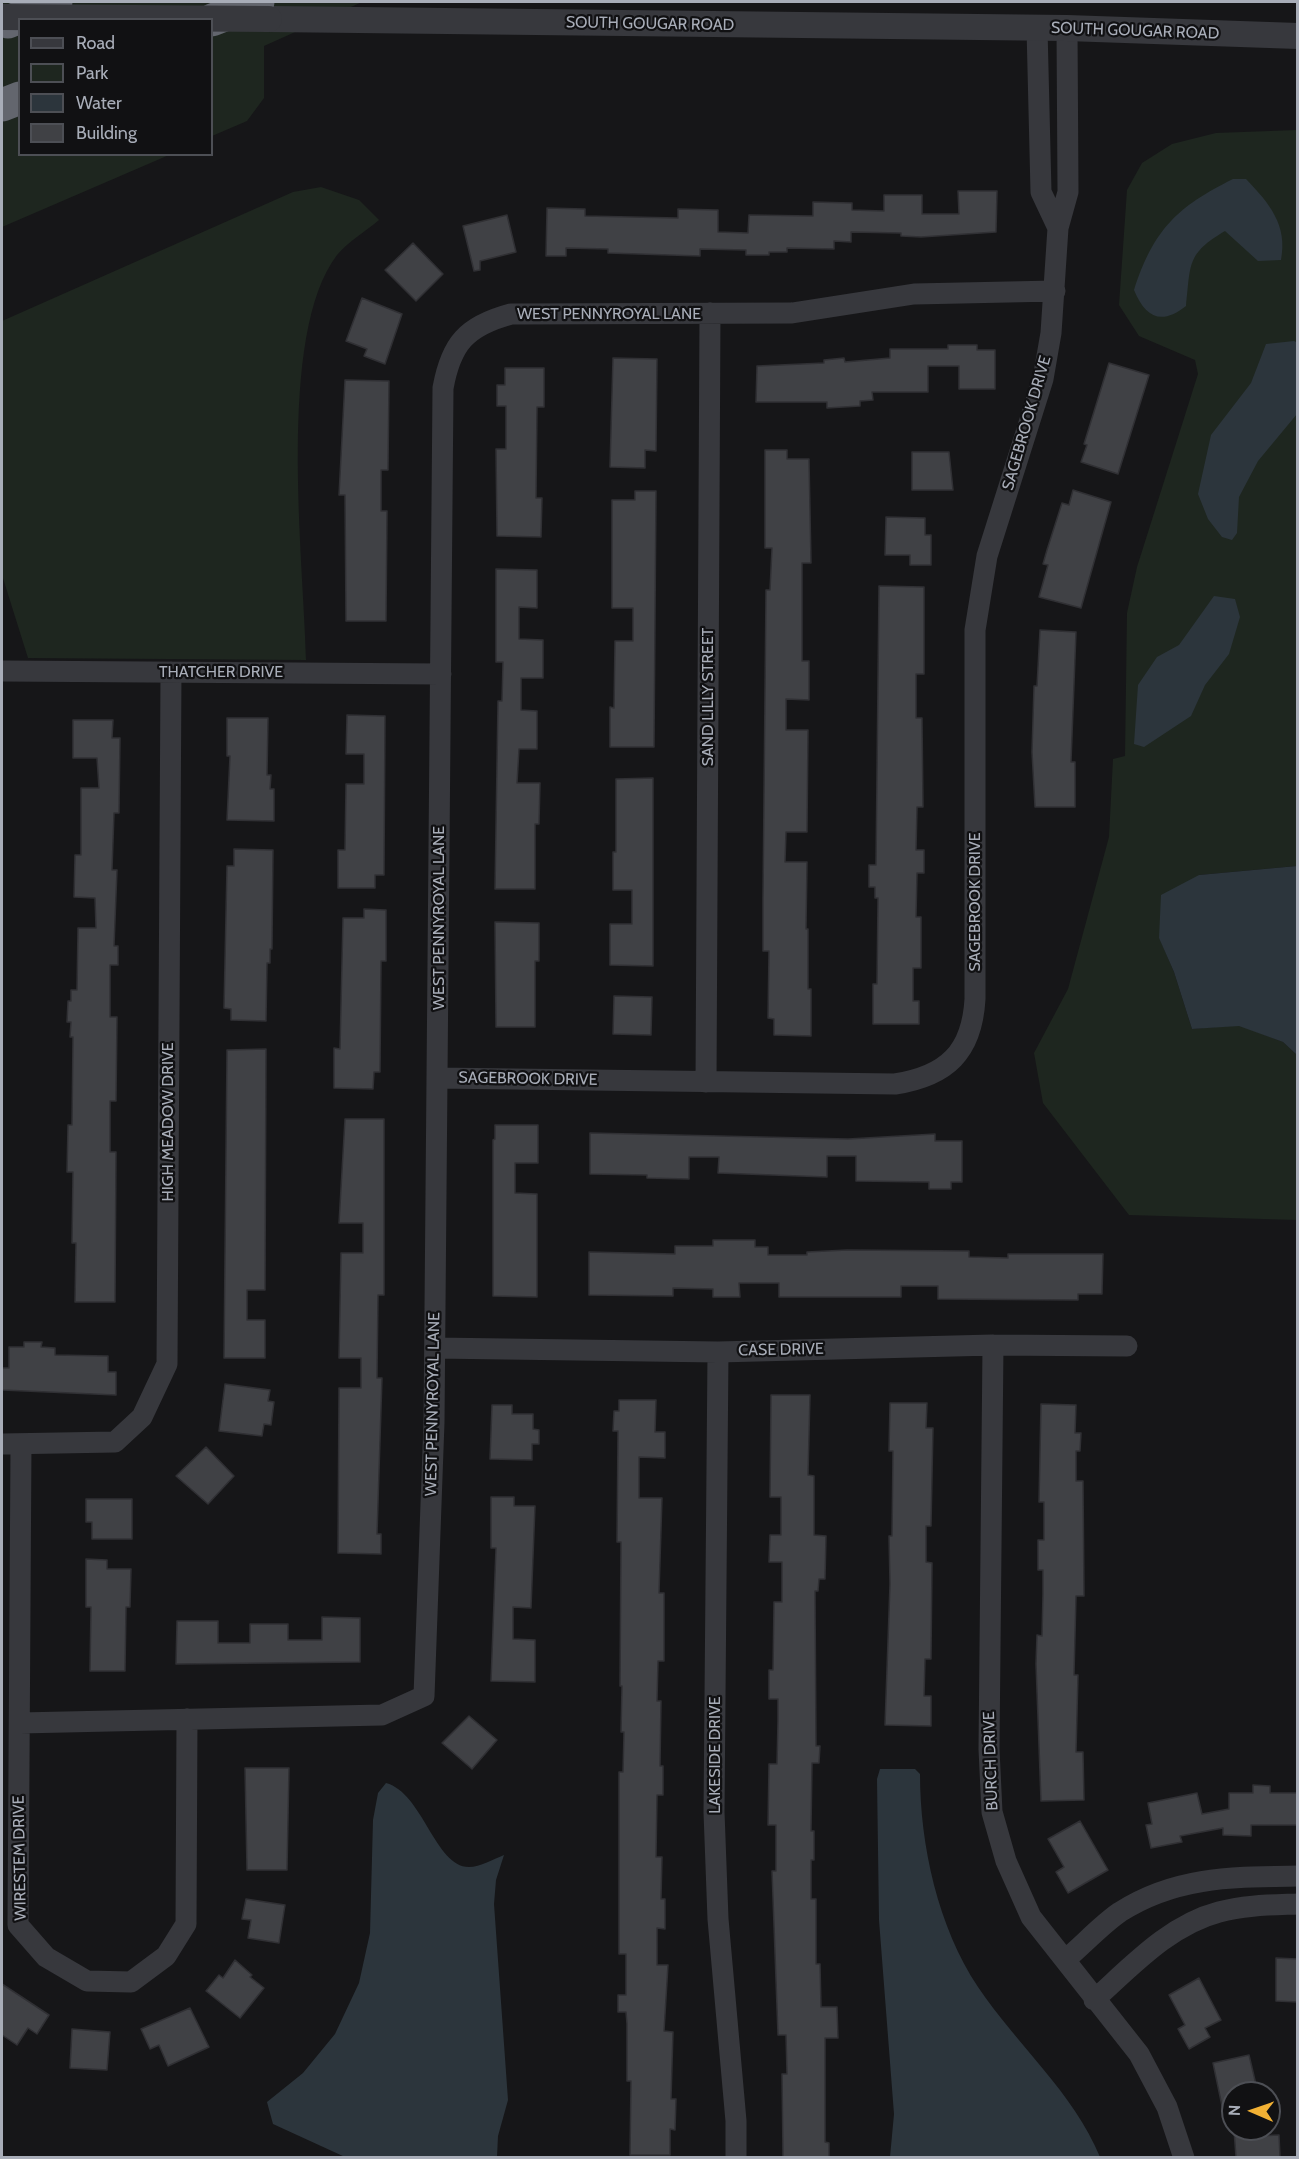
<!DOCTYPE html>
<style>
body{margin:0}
#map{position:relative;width:1299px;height:2159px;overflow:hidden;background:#161618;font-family:Cabin,sans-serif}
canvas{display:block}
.frame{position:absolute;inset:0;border:3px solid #a8adb8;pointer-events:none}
.legend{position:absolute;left:18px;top:18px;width:195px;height:138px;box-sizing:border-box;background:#111113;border:2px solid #4d4f55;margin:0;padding:8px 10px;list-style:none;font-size:18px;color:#a8adb8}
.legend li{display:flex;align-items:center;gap:12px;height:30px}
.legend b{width:30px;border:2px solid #4d4f55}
.north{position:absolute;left:1221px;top:2081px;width:60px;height:60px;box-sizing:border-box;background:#111113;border:2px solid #4d4f55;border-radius:50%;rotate:272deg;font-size:16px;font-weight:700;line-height:24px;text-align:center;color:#a8adb8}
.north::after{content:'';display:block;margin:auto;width:21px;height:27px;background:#f2b134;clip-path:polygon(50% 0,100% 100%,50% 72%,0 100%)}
</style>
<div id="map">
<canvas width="1299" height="2159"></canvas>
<div class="frame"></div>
<ul class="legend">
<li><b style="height:8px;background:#37383d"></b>Road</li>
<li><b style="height:16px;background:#1e261f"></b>Park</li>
<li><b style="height:16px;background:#2c353c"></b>Water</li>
<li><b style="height:16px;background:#404145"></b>Building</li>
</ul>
<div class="north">N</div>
</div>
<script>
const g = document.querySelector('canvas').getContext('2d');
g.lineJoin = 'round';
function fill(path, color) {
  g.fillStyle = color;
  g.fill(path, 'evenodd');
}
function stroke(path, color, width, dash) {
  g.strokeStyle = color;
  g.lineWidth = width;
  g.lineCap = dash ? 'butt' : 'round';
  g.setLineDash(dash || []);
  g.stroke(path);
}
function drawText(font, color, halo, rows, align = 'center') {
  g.font = font + ' Cabin,sans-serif';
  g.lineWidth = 4.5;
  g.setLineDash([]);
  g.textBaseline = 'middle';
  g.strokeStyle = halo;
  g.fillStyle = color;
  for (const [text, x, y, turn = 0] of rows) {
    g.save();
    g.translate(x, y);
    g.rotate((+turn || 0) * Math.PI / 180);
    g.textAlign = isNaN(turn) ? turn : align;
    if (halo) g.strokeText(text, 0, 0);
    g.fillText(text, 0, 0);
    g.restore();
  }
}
fill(new Path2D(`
 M2,2H362L264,46V98L247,121L212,136V20H20V154L169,155L2,227Z
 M1297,130V866L1199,875L1159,937L1174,972L1192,1029L1239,1025L1283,1042L1297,1055V1220L1129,1215L1043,1103L1034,1053L1068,989L1109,837L1113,759L1125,756L1127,613L1137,567L1198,374L1195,360L1139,336L1119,305L1127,190L1142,163L1172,144L1216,133Z
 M321,187L359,200L379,220C366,231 348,242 337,255C276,335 304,560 306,660L28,658L2,575V321L293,192Z`), '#1e261f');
fill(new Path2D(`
 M1233,179H1246C1269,203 1288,225 1281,260L1258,261L1225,231C1186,254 1191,264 1186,306C1161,326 1145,317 1134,290C1154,229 1177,207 1233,179Z
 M1294,341L1298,343L1297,414L1258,461L1239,497L1237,533L1232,540L1222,537L1208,519L1198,494L1211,435L1251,383L1266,344Z
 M1214,596L1235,599L1240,617L1229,654L1205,685L1191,716L1144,747L1134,744L1138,685L1157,657L1179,645Z
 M1297,866V1055L1283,1042L1239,1026L1192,1029L1174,972L1159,938L1161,895L1199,875Z
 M880,1769H915L920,1774C920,1845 938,1927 978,1987C1016,2044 1074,2093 1100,2157H890L894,2114L879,1920L877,1779Z
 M386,1783C423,1793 435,1867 469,1867C480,1867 494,1859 504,1855L496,1880L494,1904L508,2100L498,2136L497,2157H345L273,2124L267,2102L303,2073L335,2034L359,1983L370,1933L373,1820L378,1793Z`), '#2c353c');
const building = new Path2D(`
 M958,191H997L996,232L921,237L901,236V233L851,232V242L834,241V249L787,248V252H769V255H746V250L700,249V256L608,253V249L566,248V256H546L547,208L585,209V216L678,218V209L718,210V232L748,233L749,215L813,216V202L852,203V210L884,211V195H922V214H959Z
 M507,215L516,252L480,261V270L474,271L463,226Z
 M413,243L443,274L416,301L385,270Z
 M362,298L402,314L385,364L364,356L367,349L346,341Z
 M948,345H977V350H995V389H959V366H928V392H872L873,400L860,401V406L827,408V402H756L757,366L824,363V360L844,358L845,362L890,358V349H948Z
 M613,358L657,359L656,451L645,450V468L610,467Z
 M1109,363L1149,375L1118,474L1081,462L1087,445L1084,444Z
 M505,368H544V407H537L536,498H542L541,537L497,536L496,449H506V406H497V385H505Z
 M345,380L389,381L388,470H381V511H387L386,621H346L345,495H339Z
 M765,450H787V459H809L811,563H802V661H809V700L786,699V730H808L807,832H786L785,862H807L806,929H808V989H811V1036L774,1035V1019L768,1018L769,951H763V897L766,590H770L772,548H765Z
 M912,452H949L953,490H912Z
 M1073,490L1111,502L1081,608L1039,597L1048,565L1043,564L1047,550L1062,503L1069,505Z
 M635,491H656L654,747H610V707L614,708L615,641H633V608H612V500H635Z
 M886,517L925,518V535H931V565H910V555H885Z
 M496,569L537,570V608L519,607V639L543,640V678H521V710L537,711V749H519L517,783H540L539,824H535V889H495L498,701H502L503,662H496Z
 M879,586L924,587V674H916V718H922L923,807H917L916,850H924V873H917L916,917H921V968H913V1001H919V1024H873V984H877L878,898H875V887H869V865H876Z
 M1040,630L1076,632L1071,762H1075V807H1035L1032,752L1034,686H1037Z
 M347,715L385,716L384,875H375V888H338V850H345L346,784H364V754H346Z
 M227,718H268L267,775H271L270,789H274V821L227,820L230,756H227Z
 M73,720H113L112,738H120L119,813H114L112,870H117L114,946H118V965H110V1017H117L116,1101H110V1152H116L115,1302H75L76,1243H72L73,1172H67L68,1125H72L73,1037H70L71,1022H67L68,1001H71V990H77L78,928H96L95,898L74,897L75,855H81V788H99L97,758H73Z
 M653,778V966L610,965V924H632V890H613V852H616V779Z
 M234,849L273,850L272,949H270V963H267L266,1021L231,1020V1009L224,1008L227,866H234Z
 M364,909L386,910V961H381L380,1072H374L373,1089L334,1088V1048L340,1049L343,918H364Z
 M495,922L539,923V961H535V1027H496Z
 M614,996L652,997L651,1035L613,1034Z
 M266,1049L265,1290H247V1320H265V1358H224L227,1050Z
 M345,1119H384V1295H378L377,1378H382L377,1534H381V1554L338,1553L339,1388H361V1358H339L341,1253H363V1223H339Z
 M495,1125H538V1163H515V1193L537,1194V1297L493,1296V1140L495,1139Z
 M590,1133L848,1139L935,1134V1141H962V1182H951V1189H929V1182L856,1181V1156H827V1177L718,1173L719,1157H689V1179L647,1178V1175L590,1174Z
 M713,1240H755V1247H768V1255H807V1252L847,1250L969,1251V1257L1008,1258V1254H1103L1102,1294H1078V1300L938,1299V1286H901V1297H779V1283H739L740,1297H713V1289L673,1288V1296L589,1295V1252L675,1254V1246H713Z
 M24,1342H42L41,1347L55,1348V1355L108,1356V1372H116V1395L2,1390V1368H9V1347H24Z
 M225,1384L270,1390L268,1401L274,1402L271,1425L264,1424L262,1436L219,1431Z
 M771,1395H810L808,1475L814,1476V1535L826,1536L825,1579H819L818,1591H815L816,1746H820L819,1763H812L811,1831H814V1860H811V1899H816V1964H820L821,2007H837L838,2038H825V2142L829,2143V2157H783L782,2074H787L786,2035H778L772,1871H776V1825H768L769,1764H777L778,1720V1699H769V1670H773L774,1602H782V1562H769L770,1535H781V1497H770Z
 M619,1400H656L655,1432H665V1458L639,1457V1498H662L659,1593H664V1661H658L657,1701H661L660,1766H663V1795H657L656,1857H662L661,1899H665V1929L657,1928V1965H668L664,2031L673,2032L671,2099H676L675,2130L670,2129V2155H630L631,2081H627V2024L626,2012H618V1995H626V1954H619V1772H623L624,1732H621L622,1686H620L621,1542H617L618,1431H613L614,1411H619Z
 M890,1403H927L926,1428H933L931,1526H926V1562L932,1563L931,1659H925L924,1696H931V1726L885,1725L890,1584L889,1536H892L893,1451H889Z
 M1041,1404L1076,1405L1075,1433H1081L1080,1451H1076V1481H1083L1084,1596H1076L1074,1675H1078L1076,1752H1083L1084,1800L1041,1801L1036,1664L1037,1635L1042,1636L1043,1593V1570H1038V1540H1044V1502H1039Z
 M492,1405H512V1414H533V1429L539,1430V1444H532V1460L490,1459Z
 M206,1447L234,1476L208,1504L176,1476Z
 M491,1497H514V1506H535L531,1608L513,1607V1639L535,1640V1682L491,1681L496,1548H491Z
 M86,1499H132V1539H92V1522H86Z
 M86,1559L107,1560V1569H131L130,1607H126L125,1671H90L91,1607H86Z
 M322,1617L360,1618V1662L176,1664L177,1621H218V1643H250V1624H288V1640H322Z
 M469,1716L497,1740L472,1769L442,1743Z
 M245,1768H289L287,1870H247Z
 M1253,1785L1270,1786V1793H1298V1825H1251V1836L1223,1835V1828L1180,1836L1182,1842L1151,1848L1146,1825L1152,1824L1148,1803L1197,1793L1202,1814L1229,1809V1793H1253Z
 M1080,1821L1108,1870L1068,1893L1056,1872L1064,1867L1048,1839Z
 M246,1899L285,1905L279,1943L248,1938L251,1920L242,1919Z
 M1276,1958L1298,1959V2002L1276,2001Z
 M235,1960L252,1975L250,1977L264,1988L240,2018L206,1991L219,1975L223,1978Z
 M1199,1978L1221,2020L1205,2028L1210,2037L1189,2049L1178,2029L1185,2025L1169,1995Z
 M2,1984L49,2015L37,2034L28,2028L17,2045L2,2035Z
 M190,2008L209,2047L168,2066L159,2045L150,2049L141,2029Z
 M72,2029L110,2032L107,2070L70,2068Z
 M1249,2055L1258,2093H1233V2124L1226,2125L1213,2063Z
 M1257,2129L1258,2136L1279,2135L1280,2157H1236L1234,2130Z`);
fill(building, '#404145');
stroke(building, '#303034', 1.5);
stroke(new Path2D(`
 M1037,28L1041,192L1058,228
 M2,671L441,674
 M437,1078L895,1084C947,1076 972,1052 975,999V630L987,556L1043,379L1051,333L1058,228L1068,192L1067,28
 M706,1082L710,313
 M993,1345L989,1749L992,1812L1006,1861L1031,1917L1139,2054L1167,2107L1184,2158
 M435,1348L718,1352L993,1345L1127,1346
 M718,1352L714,1812L718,1919L736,2121V2158
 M2,1444L115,1442L142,1417L167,1364L171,672
 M21,1444L18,1925L46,1957L87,1981L131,1982L166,1956L186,1924L187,1719
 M20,1723L382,1715L424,1696L434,1422L443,388C451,344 466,326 511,314L792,313L914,294L1055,291
 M1065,1960C1083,1945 1101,1925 1120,1912C1176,1876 1234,1877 1298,1876
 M1094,2000C1131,1967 1169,1925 1219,1912C1244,1905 1272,1905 1298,1904`), '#37383d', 21);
stroke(new Path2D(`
 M269,19L1067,28L1298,36`), '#37383d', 26);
stroke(new Path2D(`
 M212,20L258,2
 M8,22L56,2
 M2,105L20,98`), '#63666e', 33);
stroke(new Path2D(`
 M2,17L269,19`), '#37383d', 26);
drawText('16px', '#a8adb8', '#111113', [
 ["SOUTH GOUGAR ROAD",650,24,1],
 ["SOUTH GOUGAR ROAD",1135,31,2],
 ["WEST PENNYROYAL LANE",609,314],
 ["SAGEBROOK DRIVE",1027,423,-74],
 ["THATCHER DRIVE",221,672],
 ["SAND LILLY STREET",708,697,-90],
 ["SAGEBROOK DRIVE",975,902,-90],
 ["WEST PENNYROYAL LANE",439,918,-90],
 ["SAGEBROOK DRIVE",528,1079,1],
 ["HIGH MEADOW DRIVE",168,1122,-90],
 ["CASE DRIVE",781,1350,-1],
 ["WEST PENNYROYAL LANE",433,1404,-89],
 ["LAKESIDE DRIVE",715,1755,-90],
 ["BURCH DRIVE",991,1761,-92],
 ["WIRESTEM DRIVE",20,1858,-91]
]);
</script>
